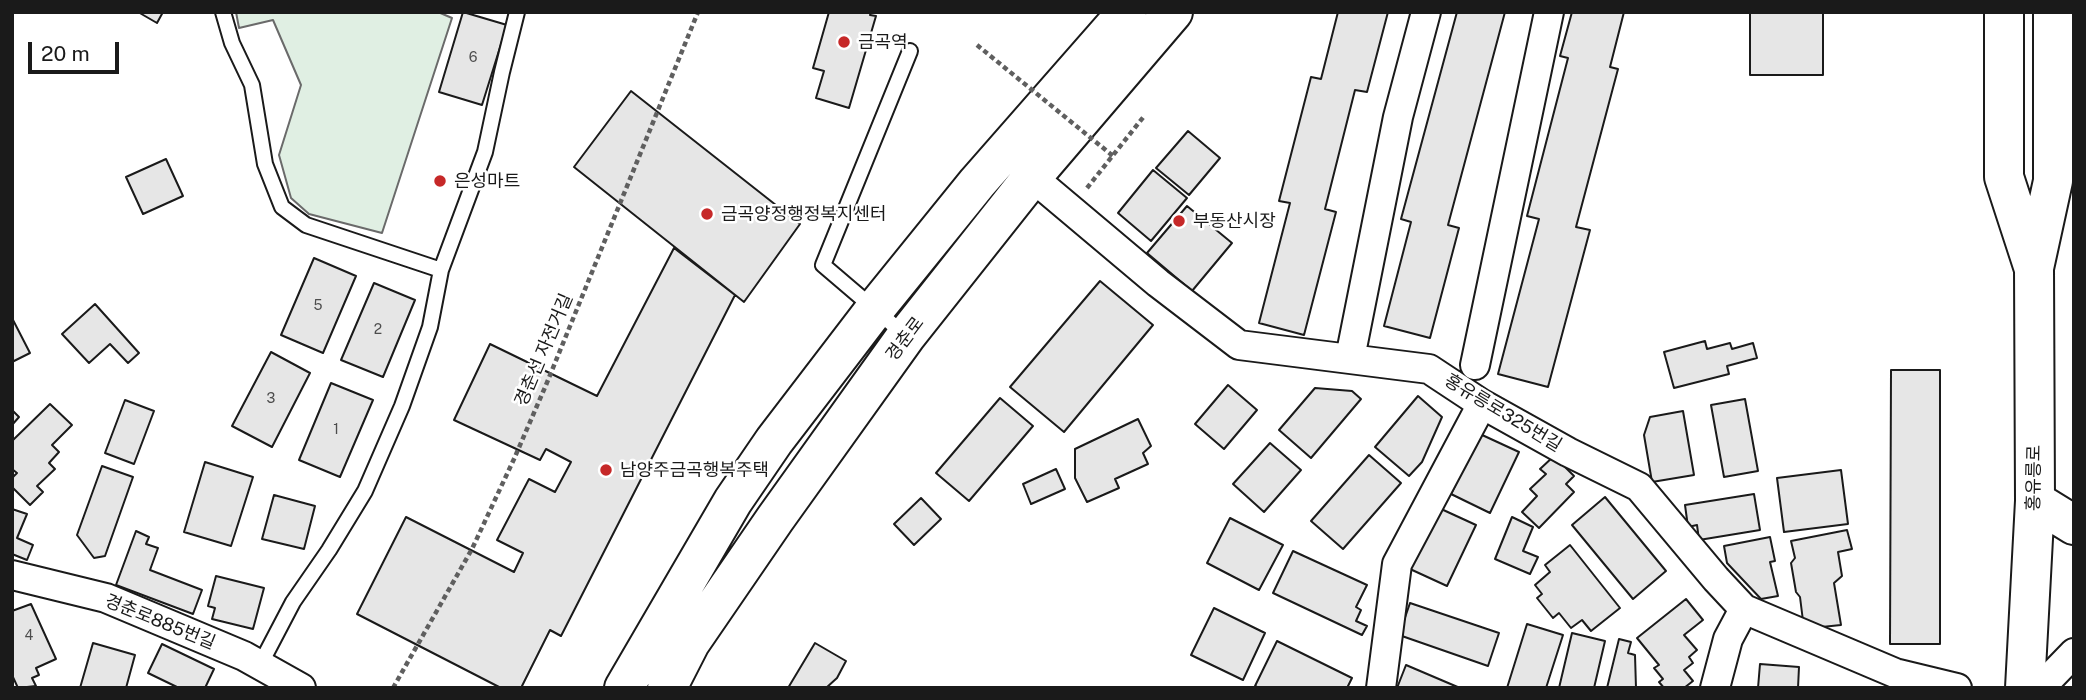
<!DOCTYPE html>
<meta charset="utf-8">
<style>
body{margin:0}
#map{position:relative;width:2086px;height:700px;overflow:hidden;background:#fff;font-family:"Public Sans",sans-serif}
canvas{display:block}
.frame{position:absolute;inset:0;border:14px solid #1a1a1a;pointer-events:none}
.scale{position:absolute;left:28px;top:42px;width:91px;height:32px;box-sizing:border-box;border:4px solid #1a1a1a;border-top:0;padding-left:9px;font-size:21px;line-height:24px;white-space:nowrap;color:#1a1a1a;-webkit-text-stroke:5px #fff;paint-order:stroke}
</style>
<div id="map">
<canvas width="2086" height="700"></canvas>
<div class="frame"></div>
<div class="scale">20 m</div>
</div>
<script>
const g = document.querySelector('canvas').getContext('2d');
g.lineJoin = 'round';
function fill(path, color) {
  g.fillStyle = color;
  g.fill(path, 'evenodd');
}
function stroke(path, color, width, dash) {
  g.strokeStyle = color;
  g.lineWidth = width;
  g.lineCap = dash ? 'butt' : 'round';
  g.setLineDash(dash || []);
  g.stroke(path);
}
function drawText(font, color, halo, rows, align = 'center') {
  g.font = font + ' "Public Sans","Noto Sans KR",sans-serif';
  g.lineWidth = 5;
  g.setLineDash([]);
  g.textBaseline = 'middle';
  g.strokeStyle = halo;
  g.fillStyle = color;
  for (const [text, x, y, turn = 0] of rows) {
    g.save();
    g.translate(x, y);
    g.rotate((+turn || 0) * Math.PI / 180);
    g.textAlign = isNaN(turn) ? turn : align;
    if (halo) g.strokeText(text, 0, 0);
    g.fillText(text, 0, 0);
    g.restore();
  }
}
const green = new Path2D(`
 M236,12H438L452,18L382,233L309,214L291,198L279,155L301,85L273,20L239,28Z`);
fill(green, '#e0efe3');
stroke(green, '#6a6a6a', 2);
const building = new Path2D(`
 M138,12H163L157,23Z
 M463,12L507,25L482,105L439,92Z
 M829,12H871L870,15L876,16L849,108L816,98L824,71L813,68Z
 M1338,12H1388L1367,92L1355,90L1325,209L1336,212L1304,335L1259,323L1290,203L1279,201L1311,77L1321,79Z
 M1457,12H1505L1448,225L1459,228L1430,338L1384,326L1411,222L1401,219Z
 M1572,12H1624L1610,67L1618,69L1576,227L1590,230L1548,387L1498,374L1539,219L1527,216L1568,58L1560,56Z
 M1750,12H1823V75H1750Z
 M631,91L800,224L744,302L574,167Z
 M1188,131L1220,158L1189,195L1156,168Z
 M166,159L183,196L143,214L126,177Z
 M1153,170L1187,198L1151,241L1118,213Z
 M1187,206L1232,243L1192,291L1147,253Z
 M674,248L735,295L561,636L550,630L521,688H501L357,614L406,517L514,572L523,553L497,540L529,479L555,492L571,462L546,449L540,460L454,420L490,344L597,396Z
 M314,258L356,276L323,353L281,335Z
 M1100,281L1153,325L1064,432L1010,387Z
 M374,283L415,300L383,377L341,360Z
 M95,304L139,353L128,363L110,344L89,363L62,334Z
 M12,318L30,353L12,362Z
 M1705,341L1707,349L1730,343L1732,349L1753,343L1757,358L1727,366L1729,374L1674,388L1664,352Z
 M271,352L310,373L272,447L232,426Z
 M1891,370H1940V644H1890Z
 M331,383L373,400L340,477L299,460Z
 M1228,385L1257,410L1224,449L1195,424Z
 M1315,388L1352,391L1361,399L1311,458L1279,430Z
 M1418,396L1442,417L1422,462L1409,476L1375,447Z
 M1000,398L1033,426L969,501L936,473Z
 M1745,399L1758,471L1724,477L1711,405Z
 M125,400L154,411L134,464L105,453Z
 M50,404L72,425L52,445L59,452L49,463L55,469L37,486L43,492L30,505L12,487V478L17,473L12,469V441Z
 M12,410L19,417L12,425Z
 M1683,411L1694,475L1652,482L1644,435L1650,417Z
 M1138,419L1151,446L1143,453L1148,464L1115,479L1119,488L1087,502L1075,478V449Z
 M1480,434L1519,452L1490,513L1451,494Z
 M1270,443L1301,470L1264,512L1233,484Z
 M1369,455L1401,483L1343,549L1311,521Z
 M1554,456L1574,476L1566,484L1574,492L1539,528L1522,512L1537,496L1530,489L1546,474L1540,469Z
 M205,462L253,477L231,546L184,532Z
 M102,466L133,477L105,556L94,558L77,535Z
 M1056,469L1065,489L1031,504L1023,484Z
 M1841,470L1848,524L1784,532L1777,478Z
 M1754,494L1760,530L1699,540L1697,525L1688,527L1685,505Z
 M274,495L315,506L304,549L262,539Z
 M1605,497L1666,571L1633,599L1572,525Z
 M921,498L941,519L914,545L894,524Z
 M1439,508L1476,525L1447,586L1410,569Z
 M12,509L27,514L17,538L33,545L27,560L12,554Z
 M1512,517L1533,527L1523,551L1538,557L1530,574L1495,559Z
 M1230,518L1283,545L1259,590L1207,563Z
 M1847,530L1852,549L1838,552L1842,576L1834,583L1841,625L1812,628L1803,621L1800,597L1796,592L1791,563L1795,558L1791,541Z
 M136,531L149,537L146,544L158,548L150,570L202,590L193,614L116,585Z
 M1770,537L1775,561L1770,562L1778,596L1761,599L1727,563L1724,546Z
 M1570,545L1620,608L1591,631L1582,620L1571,628L1559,613L1553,618L1537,598L1542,594L1535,585L1550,572L1545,565Z
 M1293,551L1367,585L1356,607L1361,610L1356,621L1367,626L1362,635L1273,593Z
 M216,576L264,588L253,629L212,619L215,608L208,606Z
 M1686,599L1703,620L1684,635L1697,650L1689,657L1693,663L1684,670L1693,681L1684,688H1664L1659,682L1663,679L1654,668L1659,665L1637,638Z
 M1410,603L1499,633L1488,666L1399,635Z
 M31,604L56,659L36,668L39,675L32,678L36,686L18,688L12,675V611Z
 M1214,608L1265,633L1243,680L1191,655Z
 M1527,624L1563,635L1546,688H1507Z
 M1572,633L1605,641L1594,688H1559Z
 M1619,639L1631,642L1628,653L1635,655L1636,688H1607Z
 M1277,641L1352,678L1347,688H1259L1255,686Z
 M93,643L135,655L126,688H80Z
 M815,643L846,661L837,678L826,688H788Z
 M162,644L214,669L205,688H179L148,673Z
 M1760,664L1799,667L1798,688H1758Z
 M1406,665L1460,688H1397Z`);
fill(building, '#e6e6e6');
stroke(building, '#1a1a1a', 2);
const lane = new Path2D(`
 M223,12L232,43L252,85L265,164L282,207L306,225L441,270
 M905,335L823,265L910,51
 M260,665L293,602L329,550L365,491L402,406L430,327L441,270L485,152L502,72L517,12`);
const street = new Path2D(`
 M1032,177L1158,283L1239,345L1429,369L1482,404L1568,452L1639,487L1716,579L1744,609L1895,673L1957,688
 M1350,358L1398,117L1426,12
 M1475,365L1549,12
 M12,575L106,598L244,656L301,688
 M1381,688L1397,564L1482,404
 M1715,688L1728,639L1744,609
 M2040,688L2074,653`);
const secondary = new Path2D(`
 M2004,12V177L2033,266
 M2035,501L2074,525
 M624,688L733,501L774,441L875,309L977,183L1127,12
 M667,688L690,643L775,519L906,336L1032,177L1173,12
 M2025,688L2035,501L2034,268L2053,181V12`);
stroke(lane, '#1a1a1a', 18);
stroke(street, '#1a1a1a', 32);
stroke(secondary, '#1a1a1a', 42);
stroke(new Path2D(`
 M1087,188L1145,115
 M393,688L472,549L514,459L546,385L698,12`), '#5f5f5f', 4.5, [5, 3.5]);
stroke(lane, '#fff', 14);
stroke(street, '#fff', 28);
stroke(secondary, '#fff', 38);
stroke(new Path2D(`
 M977,45L1113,156`), '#5f5f5f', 4.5, [5, 3.5]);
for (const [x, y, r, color] of [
 [844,42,7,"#c62828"],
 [440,181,7,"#c62828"],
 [707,214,7,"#c62828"],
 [1179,221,7,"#c62828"],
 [606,470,7,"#c62828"]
]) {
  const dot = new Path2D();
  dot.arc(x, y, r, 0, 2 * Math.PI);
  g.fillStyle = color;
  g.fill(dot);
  stroke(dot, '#fff', 2.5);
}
drawText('14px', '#4d4d4d', null, [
 ["6",473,58],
 ["5",318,306],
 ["2",378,330],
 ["3",271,399],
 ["1",336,430],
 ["4",29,636]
]);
drawText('18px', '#1a1a1a', '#fff', [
 ["금곡역",858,42],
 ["은성마트",454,181],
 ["금곡양정행정복지센터",721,214],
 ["부동산시장",1193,221],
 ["남양주금곡행복주택",620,470]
], 'left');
drawText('18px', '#1a1a1a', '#fff', [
 ["경춘로",905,339,-53],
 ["경춘선 자전거길",544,350,-67],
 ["홍유릉로325번길",1503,413,31],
 ["홍유릉로",2034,478,-89],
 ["경춘로885번길",160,622,22]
]);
</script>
